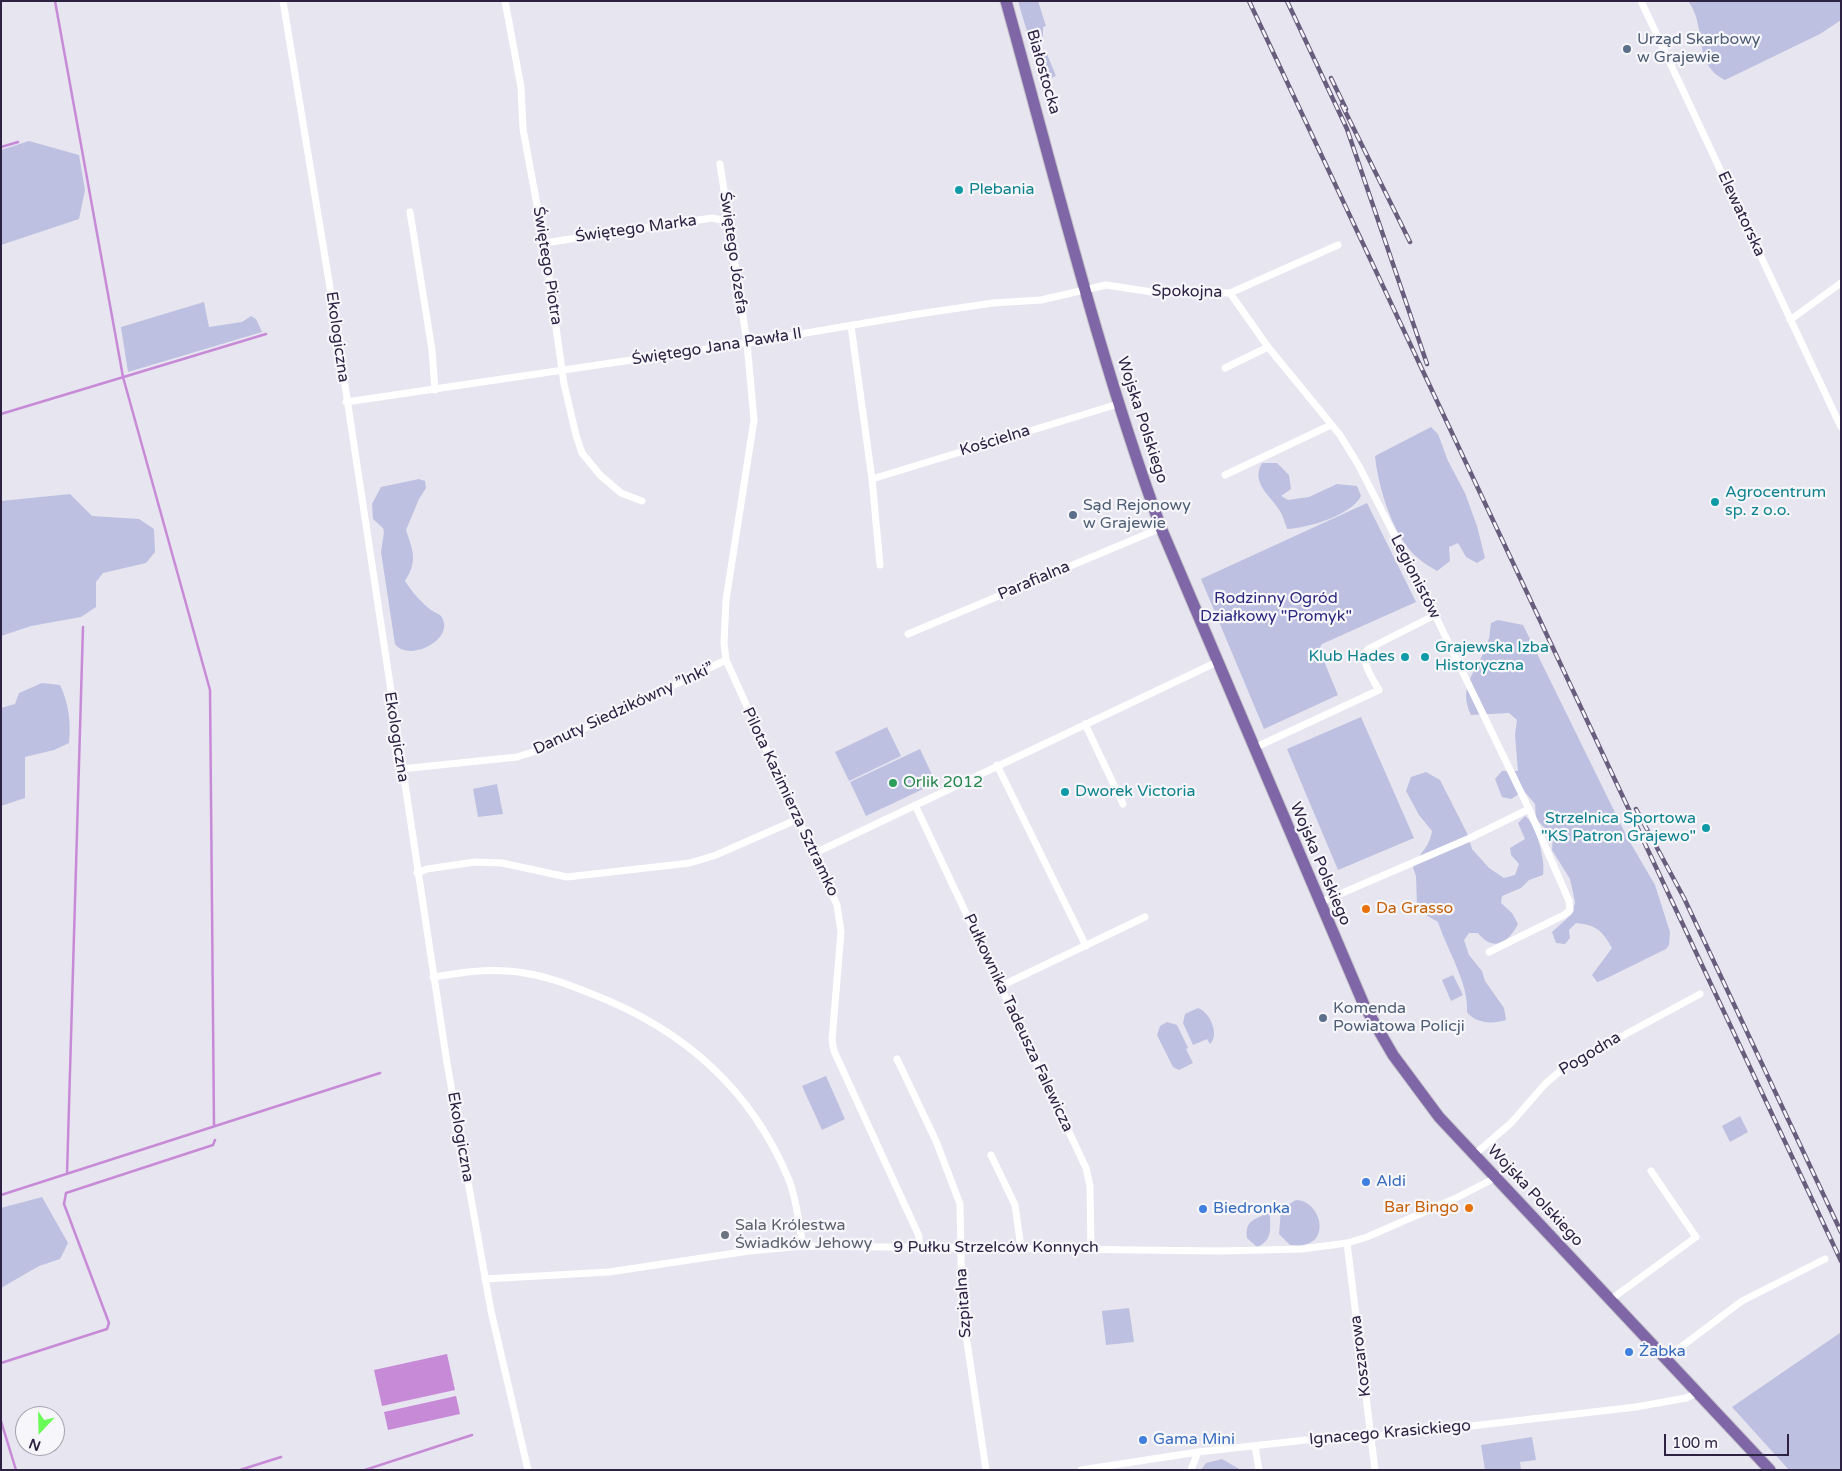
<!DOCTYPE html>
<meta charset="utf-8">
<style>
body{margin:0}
#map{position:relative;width:1842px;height:1471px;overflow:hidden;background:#e7e5ef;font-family:"Varela Round",sans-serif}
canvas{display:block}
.frame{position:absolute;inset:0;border:2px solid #2e2243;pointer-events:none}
.north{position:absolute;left:15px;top:1406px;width:50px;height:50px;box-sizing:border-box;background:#f7f6fb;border:1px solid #a7a1b1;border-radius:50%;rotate:201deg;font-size:14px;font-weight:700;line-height:20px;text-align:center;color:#2e2243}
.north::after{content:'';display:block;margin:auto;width:18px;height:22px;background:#6bfb58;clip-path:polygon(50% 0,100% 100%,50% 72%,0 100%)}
.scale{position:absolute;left:1664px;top:1434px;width:125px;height:22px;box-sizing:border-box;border:2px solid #2e2243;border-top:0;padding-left:6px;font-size:15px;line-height:18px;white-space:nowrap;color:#2e2243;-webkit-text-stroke:4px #f7f6fb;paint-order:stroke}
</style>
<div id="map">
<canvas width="1842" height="1471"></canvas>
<div class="frame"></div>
<div class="north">N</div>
<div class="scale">100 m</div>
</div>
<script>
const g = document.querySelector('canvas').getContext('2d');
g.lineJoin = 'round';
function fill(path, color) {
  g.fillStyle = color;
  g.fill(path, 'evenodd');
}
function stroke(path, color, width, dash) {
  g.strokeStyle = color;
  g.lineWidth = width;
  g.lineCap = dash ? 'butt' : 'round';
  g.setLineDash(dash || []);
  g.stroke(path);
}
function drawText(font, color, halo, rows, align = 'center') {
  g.font = font + ' "Varela Round",sans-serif';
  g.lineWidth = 4.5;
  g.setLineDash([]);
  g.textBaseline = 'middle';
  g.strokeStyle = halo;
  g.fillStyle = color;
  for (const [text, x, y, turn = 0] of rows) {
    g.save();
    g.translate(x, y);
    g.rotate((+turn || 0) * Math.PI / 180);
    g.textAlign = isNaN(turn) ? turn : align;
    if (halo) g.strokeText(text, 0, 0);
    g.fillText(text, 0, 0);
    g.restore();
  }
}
fill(new Path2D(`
 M1018,1H1038L1046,26L1043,27V36L1036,39L1028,35Z
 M1688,1H1841V20L1820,34L1725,80C1691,63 1708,27 1688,1Z
 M1042,52L1047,54L1056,76L1042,81L1037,63Z
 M29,141L79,155L85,190L79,219L1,245V150Z
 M204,302L209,327L242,322L251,316L256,319L262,332L128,372L121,327Z
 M1431,427L1438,434L1448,461L1465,493L1477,526L1485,558L1477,563L1466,557L1458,543L1449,547L1450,561L1437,571C1431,567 1423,563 1418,558C1393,538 1378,486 1375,456Z
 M1262,463H1277L1289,475L1291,489L1281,496L1288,500L1309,497L1337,484L1357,486L1361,496C1352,515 1308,528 1287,529C1285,523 1283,516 1280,511C1271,496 1250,483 1262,463Z
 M419,479L425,481L426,488L419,499L406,530C413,551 418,561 405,581C412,592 421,602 431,610C434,612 439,614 441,616C457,639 409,663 395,644L381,552L384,532L383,528L373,519L372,504L381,487Z
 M70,494L92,516L139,519L154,529L155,552L146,563L103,573L96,582V607L81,617L31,626L1,636V501Z
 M1367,503L1416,602L1322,644L1319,649L1338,695L1264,729L1201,579Z
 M1498,620L1523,625L1627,837L1655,885L1670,932L1669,945L1666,949L1603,980L1597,982L1592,975L1612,948C1602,930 1596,925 1576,923L1569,930L1570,938L1565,944L1556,943L1552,932L1572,914L1575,902L1570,879L1552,850L1553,837L1536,819L1535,804L1524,791L1511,799L1502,797L1495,779L1502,771H1518L1515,735L1517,720L1509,713L1471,715C1456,685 1480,668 1488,642C1490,636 1490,629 1491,623Z
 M42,683L60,685C69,704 71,722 69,743L54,750L25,757V798L1,806V708L15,704L19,693Z
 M1361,717L1414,838L1338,870L1287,749Z
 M887,727L901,756L849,781L835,752Z
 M920,749L936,783L866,816L850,782Z
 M1426,772L1440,780L1467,833L1472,849L1489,868L1504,878L1515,875L1519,864L1511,855L1510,848L1525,839L1518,823L1525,816C1536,823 1546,862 1543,875L1529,880L1521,888L1502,896L1501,903L1512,913L1518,924C1509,942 1494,953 1478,933H1469L1464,940L1469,955L1482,971L1485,981L1504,1008L1506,1020C1493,1024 1476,1024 1467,1012C1469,983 1447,950 1438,922L1426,915L1417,905L1416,876L1413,868C1420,851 1429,849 1432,831L1419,815L1406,791L1411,777Z
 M497,784L503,814L478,817L473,789Z
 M1453,975L1463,995L1451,1001L1442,980Z
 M1198,1008C1210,1012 1220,1035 1210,1044L1207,1039L1193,1045L1183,1023L1185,1014Z
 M1167,1022L1177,1025L1188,1048L1186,1049L1193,1063L1179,1070L1173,1067L1157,1035L1160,1026Z
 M826,1076L845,1119L822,1130L802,1086Z
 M1740,1116L1748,1132L1730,1142L1722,1126Z
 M42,1197L68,1243L60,1259L39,1266L1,1288V1208Z
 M1296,1200C1322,1200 1335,1251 1290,1245L1279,1234L1281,1209Z
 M1268,1213L1270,1214C1270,1229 1273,1240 1257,1247L1247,1238C1245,1220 1254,1220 1268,1213Z
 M1129,1308L1134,1342L1106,1345L1102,1311Z
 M1840,1333L1841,1470H1789L1732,1407Z
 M1532,1437L1536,1460L1520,1462L1521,1470H1485L1481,1445Z
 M1222,1459L1241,1470H1201L1206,1463Z`), '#bdc0e1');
fill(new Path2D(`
 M447,1354L455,1390L382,1406L374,1370Z
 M456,1396L460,1414L388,1430L384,1412Z`), '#c78ad7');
stroke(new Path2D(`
 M55,1L123,377L210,690L214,1126
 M1,147L18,142
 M1,414L266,334
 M67,1174L83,627
 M1,1195L380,1073
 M1,1363L107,1329L109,1323L64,1204L66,1193L213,1145L215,1140
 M1,1421L16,1470
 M240,1470L281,1457
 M365,1470L472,1435`), '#c78ad7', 2.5);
const primary = new Path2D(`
 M1006,1C1055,177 1098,356 1161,528L1364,1005L1393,1055L1439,1117L1770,1470`);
stroke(primary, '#c4c1ca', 13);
stroke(new Path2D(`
 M283,1L334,312L447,1063L491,1311L528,1470
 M505,1L521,87L523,129L544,243L564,384L576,435L582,453L600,475L621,493L642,501
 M1641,1L1841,427
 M720,164L747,343L754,420L726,600L724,643L726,660L837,905L841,932L832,1040L834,1051L919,1236V1248
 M410,212L432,350L435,390
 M544,243L712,218L727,221
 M1230,293L1268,347L1340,435L1359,466L1435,615L1529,809L1569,901L1570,910L1564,915L1489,952
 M1790,320L1841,283
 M851,326L872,479L880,565
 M1225,368L1268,347
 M346,402L747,343L918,314L993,303L1041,300L1106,285L1152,292L1230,293L1338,245
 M1225,475L1331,425
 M872,479L1118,404
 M908,634L1161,528
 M1085,724L1123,804
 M1254,748L1379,690C1373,679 1359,661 1368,649L1435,615
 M997,765L1086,946
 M401,769L517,757L539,750L726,660
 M915,805L1086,1168L1090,1186L1091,1249
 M815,853L1217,662
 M417,873L427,869L475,862L502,863L567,877L690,863L716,855L798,819
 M1319,903L1470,838L1529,809
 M433,977C458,973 483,969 508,971C538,973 565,983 592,994C683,1029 751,1088 789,1180C797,1201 799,1225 803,1246
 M1001,986L1145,917
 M897,1059L936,1141L960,1204L962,1308L986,1470
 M991,1155L1015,1205L1021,1248
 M1474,1155L1511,1123L1546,1083L1565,1067L1700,994
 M1347,1243L1375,1470
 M485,1279L609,1272L749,1251L803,1246L1220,1251L1302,1249L1347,1243L1367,1237L1454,1199L1495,1178
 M1610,1300L1696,1237L1651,1171
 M1665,1359L1742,1301L1825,1259
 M1255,1446L1259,1470
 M1081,1470L1198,1452L1306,1440L1393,1435L1636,1407L1686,1398L1697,1393
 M1191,1470L1198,1452`), '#fff', 7);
stroke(primary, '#7f67a7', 11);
const rail = new Path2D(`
 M1249,1L1841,1261
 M1287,1L1347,129L1427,364
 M1331,78L1346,109
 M1342,105L1410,242
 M1636,809L1684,898L1841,1232`);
stroke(rail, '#695d7e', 4.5);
stroke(rail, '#f7f6fb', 2.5, [8]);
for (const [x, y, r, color] of [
 [1627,49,5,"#5c6f8a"],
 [959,190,5,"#0f9aa8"],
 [1715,502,5,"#0f9aa8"],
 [1073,515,5,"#5c6f8a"],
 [1405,657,5,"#0f9aa8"],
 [1425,657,5,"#0f9aa8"],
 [893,783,5,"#2e9e5b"],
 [1065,792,5,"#0f9aa8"],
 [1706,828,5,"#0f9aa8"],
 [1366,909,5,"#e8710a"],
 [1323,1018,5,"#5c6f8a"],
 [1366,1182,5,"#3f7fe0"],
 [1469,1208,5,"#e8710a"],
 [1203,1209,5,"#3f7fe0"],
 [725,1235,5,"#6b7280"],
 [1629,1352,5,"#3f7fe0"],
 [1143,1440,5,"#3f7fe0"]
]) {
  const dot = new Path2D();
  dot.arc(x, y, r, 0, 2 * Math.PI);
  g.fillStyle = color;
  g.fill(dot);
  stroke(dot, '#f7f6fb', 2);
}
drawText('16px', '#4e5e75', '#f7f6fb', [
 ["Urząd Skarbowy",1637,40],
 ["w Grajewie",1637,58],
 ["Sąd Rejonowy",1083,506],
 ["w Grajewie",1083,524],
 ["Komenda",1333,1009],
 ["Powiatowa Policji",1333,1027]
], 'left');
drawText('16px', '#2e2243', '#f7f6fb', [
 ["Białostocka",1043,72,74],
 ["Elewatorska",1741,214,65],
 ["Świętego Marka",636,229,-8],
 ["Świętego Józefa",733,253,82],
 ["Świętego Piotra",547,266,81],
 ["Spokojna",1187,292,1],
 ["Ekologiczna",337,337,82],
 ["Świętego Jana Pawła II",717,347,-9],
 ["Wojska Polskiego",1142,420,72],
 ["Kościelna",995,441,-17],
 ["Legionistów",1415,577,63],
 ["Parafialna",1034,581,-23],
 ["Danuty Siedzikówny ”Inki”",624,709,-25],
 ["Ekologiczna",396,737,81],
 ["Pilota Kazimierza Sztramko",790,802,65],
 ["Wojska Polskiego",1320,864,67],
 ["Pułkownika Tadeusza Falewicza",1018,1023,65],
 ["Pogodna",1590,1054,-31],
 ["Ekologiczna",460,1137,80],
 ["Wojska Polskiego",1535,1196,47],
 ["9 Pułku Strzelców Konnych",996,1248],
 ["Szpitalna",964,1303,-94],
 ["Koszarowa",1361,1356,-97],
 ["Ignacego Krasickiego",1390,1433,-5]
]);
drawText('16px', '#0d838f', '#f7f6fb', [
 ["Plebania",969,190],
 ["Agrocentrum",1725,493],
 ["sp. z o.o.",1725,511],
 ["Grajewska Izba",1435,648],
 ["Historyczna",1435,666],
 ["Klub Hades",1395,657,"right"],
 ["Dworek Victoria",1075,792],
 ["Strzelnica Sportowa",1696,819,"right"],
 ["\"KS Patron Grajewo\"",1696,837,"right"]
], 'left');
drawText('16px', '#2b297d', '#f7f6fb', [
 ["Rodzinny Ogród",1276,599],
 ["Działkowy \"Promyk\"",1276,617]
]);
drawText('16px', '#27864d', '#f7f6fb', [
 ["Orlik 2012",903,783]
], 'left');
drawText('16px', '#c56008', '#f7f6fb', [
 ["Da Grasso",1376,909],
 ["Bar Bingo",1459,1208,"right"]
], 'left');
drawText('16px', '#366cbe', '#f7f6fb', [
 ["Aldi",1376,1182],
 ["Biedronka",1213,1209],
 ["Żabka",1639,1352],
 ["Gama Mini",1153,1440]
], 'left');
drawText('16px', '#5b616d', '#f7f6fb', [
 ["Sala Królestwa",735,1226],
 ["Świadków Jehowy",735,1244]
], 'left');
</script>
